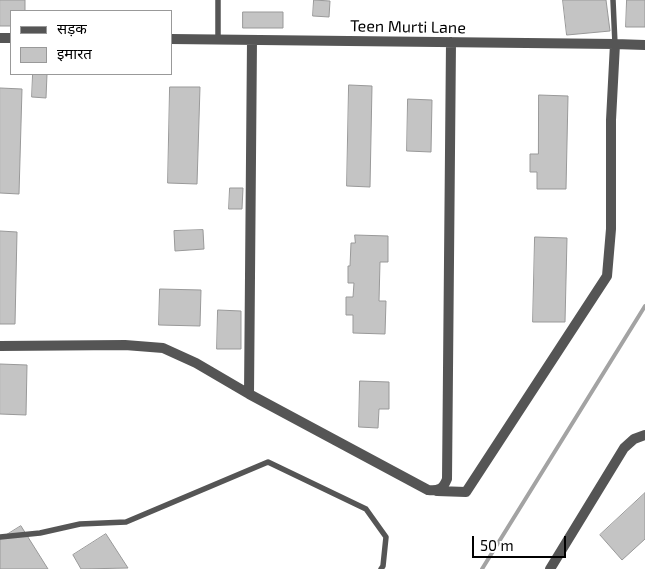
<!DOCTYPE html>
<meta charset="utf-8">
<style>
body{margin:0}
#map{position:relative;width:645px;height:569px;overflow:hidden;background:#fff;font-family:"Exo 2","Noto Sans Devanagari",sans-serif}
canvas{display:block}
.legend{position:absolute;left:10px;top:10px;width:162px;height:65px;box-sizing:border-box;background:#fff;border:1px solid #999;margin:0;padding:6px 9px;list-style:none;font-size:15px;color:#000}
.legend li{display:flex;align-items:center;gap:10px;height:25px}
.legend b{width:25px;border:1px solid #999}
.scale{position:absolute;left:472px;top:536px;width:94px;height:22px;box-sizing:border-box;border:2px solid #000;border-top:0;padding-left:6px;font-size:15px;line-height:18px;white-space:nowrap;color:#000;-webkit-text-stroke:4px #fff;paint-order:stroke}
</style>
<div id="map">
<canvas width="645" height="569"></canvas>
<ul class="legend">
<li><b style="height:6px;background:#555"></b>सड़क</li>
<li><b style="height:14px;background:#c4c4c4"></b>इमारत</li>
</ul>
<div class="scale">50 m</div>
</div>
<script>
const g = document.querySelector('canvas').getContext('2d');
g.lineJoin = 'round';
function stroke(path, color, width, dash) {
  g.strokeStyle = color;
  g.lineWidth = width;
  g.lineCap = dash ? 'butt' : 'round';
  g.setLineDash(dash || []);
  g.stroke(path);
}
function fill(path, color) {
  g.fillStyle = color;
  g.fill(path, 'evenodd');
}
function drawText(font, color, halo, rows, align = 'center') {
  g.font = font + ' "Exo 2",sans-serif';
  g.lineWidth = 4;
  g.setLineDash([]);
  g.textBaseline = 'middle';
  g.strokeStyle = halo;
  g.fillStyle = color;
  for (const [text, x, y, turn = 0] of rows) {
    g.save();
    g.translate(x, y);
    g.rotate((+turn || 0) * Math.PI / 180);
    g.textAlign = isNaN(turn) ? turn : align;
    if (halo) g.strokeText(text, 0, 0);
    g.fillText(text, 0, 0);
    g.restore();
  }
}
stroke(new Path2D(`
 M482,569L645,306`), '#a3a3a3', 4);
const building = new Path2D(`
 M0,0H25V11H11V26H0Z
 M314,0L330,1L329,17L313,16Z
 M563,0H606L610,31L567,35Z
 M627,0H645V27H626Z
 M243,12H283V28H243Z
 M33,74H47L46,98L32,97Z
 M349,85L372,86L370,187L347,186Z
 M170,87H200L197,184L168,183Z
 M0,88L22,89L19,194L0,193Z
 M539,95L568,96L566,189H537V172H530V154H538Z
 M408,99L432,100L431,152L407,151Z
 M230,188H243L242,209H229Z
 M203,230L204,249L175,251L174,231Z
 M0,231L17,232L15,324H0Z
 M355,235L388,236V262H380L379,301H386L385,334L353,333V315H346V297H353L354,283H348V266H350L351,243H355Z
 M535,237L567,238L565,322H533Z
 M160,289L201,290L200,326L159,325Z
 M218,310L241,311V349H217Z
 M0,364L27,365L26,415L0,414Z
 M360,381L389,382V409H379L378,428L359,427Z
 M645,493V539L622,560L600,535Z
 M21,526L48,569H0V539Z
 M106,534L128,568L81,569L73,555Z`);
fill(building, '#c4c4c4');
stroke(building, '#999', 1);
stroke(new Path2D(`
 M613,0L615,44
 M218,40V0
 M0,537L40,533L80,524L126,522L268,462L366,509L386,537L383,566L381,569`), '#555', 5.5);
stroke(new Path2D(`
 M0,38H11
 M171,39L615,44L645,45
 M0,346L125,345L163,348L196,363L249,394L428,490C439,491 443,489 447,479L451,42
 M249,394L252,40
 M437,491L466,492L607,276L611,229V120L615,44
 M550,569L624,448L634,439L645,435`), '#555', 10);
drawText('16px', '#000', '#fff', [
 ["Teen Murti Lane",408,27,1]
]);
</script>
